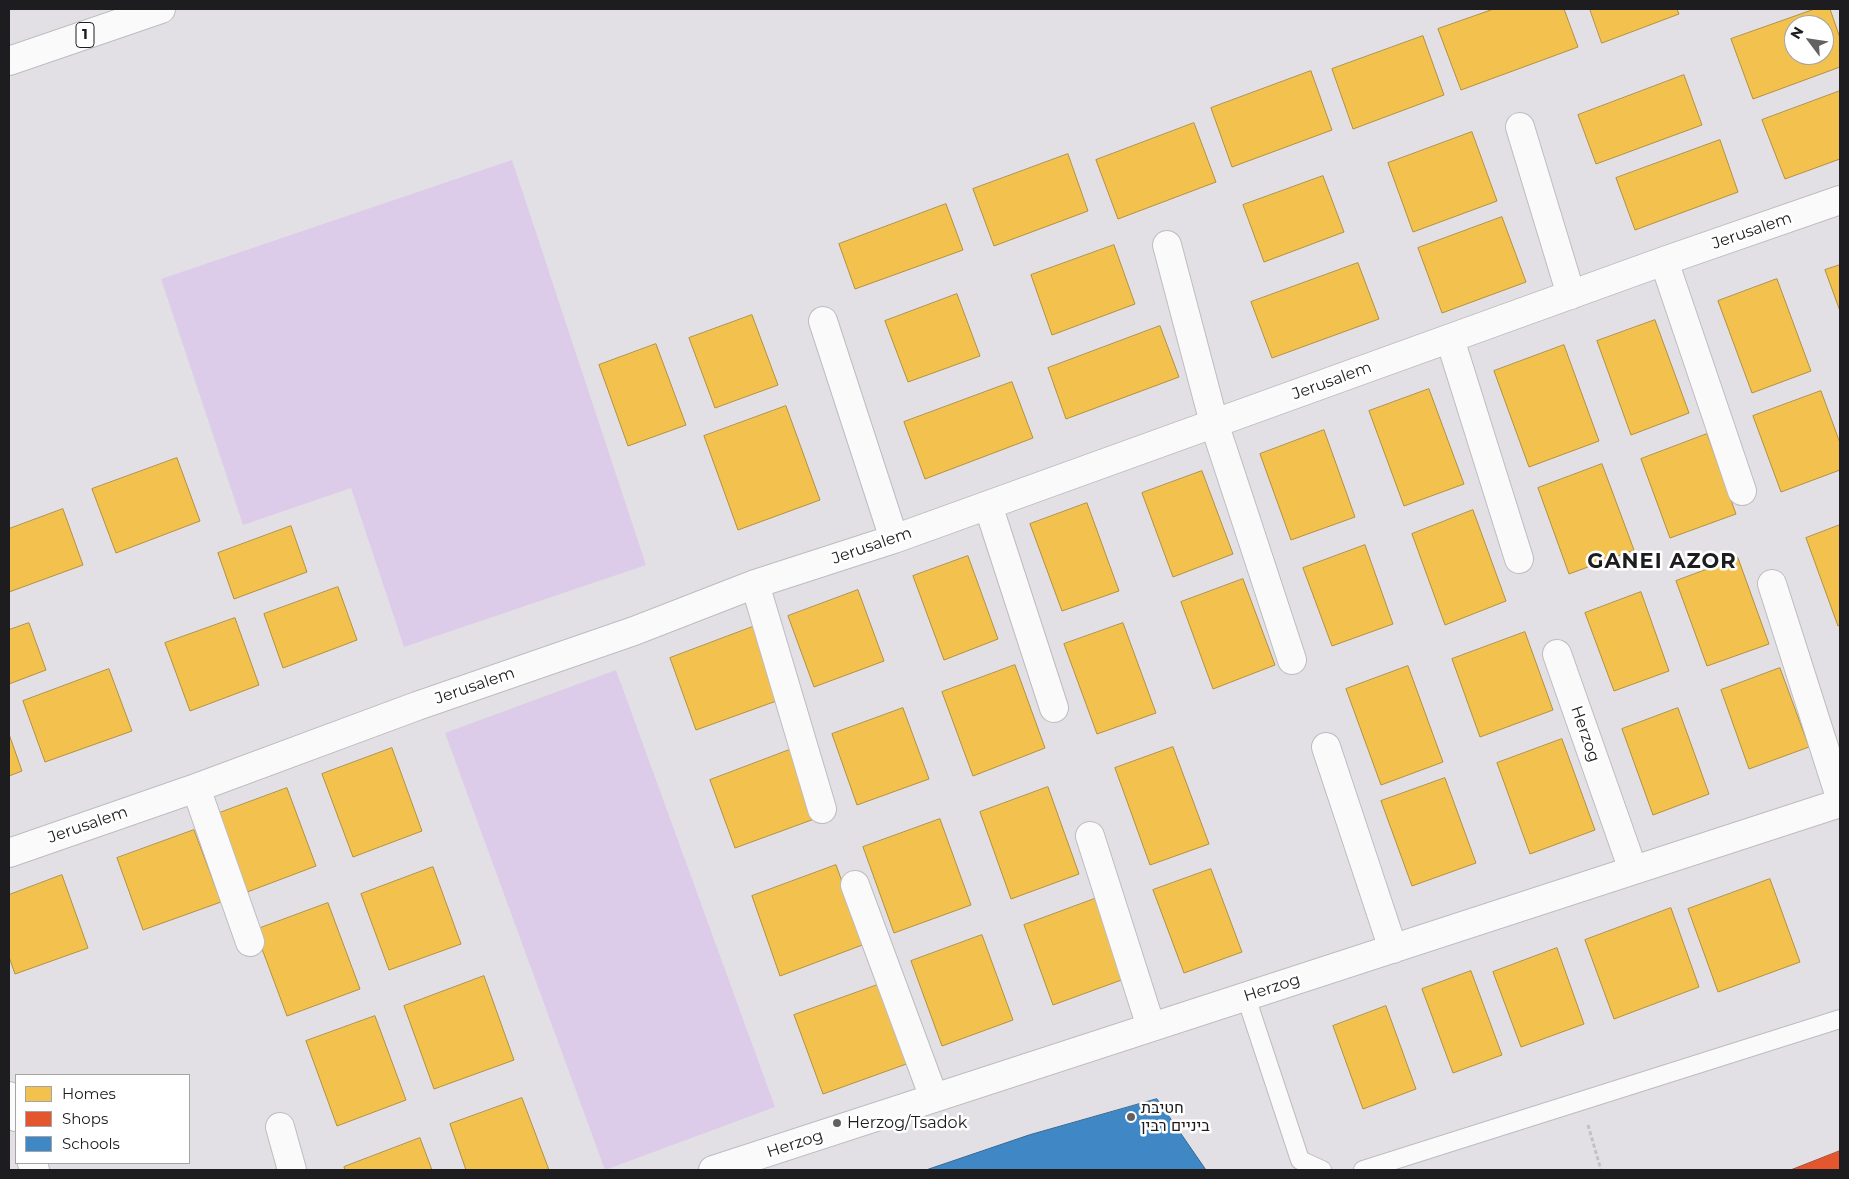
<!DOCTYPE html>
<meta charset="utf-8">
<style>
body{margin:0}
#map{position:relative;width:1849px;height:1179px;overflow:hidden;background:#e2e0e4;font-family:Montserrat,sans-serif}
canvas{display:block}
.frame{position:absolute;inset:0;border:10px solid #1d1c1e;pointer-events:none}
.legend{position:absolute;left:15px;top:1074px;width:175px;height:90px;box-sizing:border-box;background:#fff;border:1px solid #a5a4a5;margin:0;padding:6px 9px;list-style:none;font-size:15px;color:#1d1c1e}
.legend li{display:flex;align-items:center;gap:10px;height:25px}
.legend b{width:25px;border:1px solid #a5a4a5}
.north{position:absolute;left:1784px;top:15px;width:50px;height:50px;box-sizing:border-box;background:#fff;border:1px solid #a5a4a5;border-radius:50%;rotate:301deg;font-size:14px;font-weight:700;line-height:20px;text-align:center;color:#1d1c1e}
.north::after{content:'';display:block;margin:auto;width:18px;height:22px;background:#626163;clip-path:polygon(50% 0,100% 100%,50% 72%,0 100%)}
</style>
<div id="map">
<canvas width="1849" height="1179"></canvas>
<div class="frame"></div>
<ul class="legend">
<li><b style="height:14px;background:#f2c14e"></b>Homes</li>
<li><b style="height:14px;background:#e4572e"></b>Shops</li>
<li><b style="height:14px;background:#3f88c5"></b>Schools</li>
</ul>
<div class="north">N</div>
</div>
<script>
const g = document.querySelector('canvas').getContext('2d');
g.lineJoin = 'round';
function fill(path, color) {
  g.fillStyle = color;
  g.fill(path, 'evenodd');
}
function stroke(path, color, width, dash) {
  g.strokeStyle = color;
  g.lineWidth = width;
  g.lineCap = dash ? 'butt' : 'round';
  g.setLineDash(dash || []);
  g.stroke(path);
}
function drawText(font, color, halo, rows, align = 'center') {
  g.font = font + ' Montserrat,Heebo,sans-serif';
  g.lineWidth = 5;
  g.setLineDash([]);
  g.textBaseline = 'middle';
  g.strokeStyle = halo;
  g.fillStyle = color;
  for (const [text, x, y, turn = 0] of rows) {
    g.save();
    g.translate(x, y);
    g.rotate((+turn || 0) * Math.PI / 180);
    g.textAlign = isNaN(turn) ? turn : align;
    if (halo) g.strokeText(text, 0, 0);
    g.fillText(text, 0, 0);
    g.restore();
  }
}
fill(new Path2D(`
 M512,160L646,565L404,647L351,488L243,525L161,279Z
 M616,670L775,1107L605,1170L445,733Z`), '#dcccea');
const homes = new Path2D(`
 M1494,9H1564L1578,47L1461,90L1438,29Z
 M1590,9H1677L1679,14L1602,43Z
 M1815,9H1830L1840,38V67L1753,99L1731,39ZM1794,25H1824V55H1794Z
 M1423,36L1444,95L1353,129L1332,69Z
 M1311,71L1332,130L1232,167L1211,108Z
 M1684,75L1702,125L1596,164L1578,115Z
 M1840,91V159L1785,179L1762,120Z
 M1194,123L1216,182L1118,219L1096,160Z
 M1472,132L1497,201L1413,232L1388,163Z
 M1720,140L1738,192L1635,230L1616,178Z
 M1068,154L1088,211L994,246L973,189Z
 M1323,176L1344,232L1264,262L1243,205Z
 M946,204L963,250L855,289L839,244Z
 M1502,217L1526,282L1442,313L1418,248Z
 M1114,245L1135,304L1052,335L1031,275Z
 M1358,263L1379,319L1272,358L1251,302Z
 M1840,265V311L1825,270Z
 M1777,279L1811,371L1752,393L1718,301Z
 M957,294L980,356L908,382L885,321Z
 M752,315L778,385L715,408L689,338Z
 M1655,320L1689,413L1631,435L1597,341Z
 M1160,326L1179,377L1066,419L1048,368Z
 M656,344L686,425L628,446L599,365Z
 M1564,345L1599,441L1529,467L1494,371Z
 M1012,382L1033,438L925,479L904,422Z
 M1429,389L1464,484L1404,506L1369,411Z
 M1821,391L1840,443V470L1781,492L1753,416Z
 M786,406L820,500L738,530L704,436Z
 M1324,430L1355,517L1291,540L1260,454Z
 M1707,434L1736,514L1670,538L1641,459Z
 M177,458L200,521L116,553L92,489Z
 M1602,464L1634,550L1569,574L1538,488Z
 M1202,471L1233,554L1173,577L1142,493Z
 M1087,503L1119,591L1062,611L1030,524Z
 M63,509L83,565L9,592V529Z
 M1473,510L1506,601L1445,625L1412,534Z
 M1840,525V625L1838,626L1806,538Z
 M291,526L307,572L234,599L218,553Z
 M1365,545L1393,624L1332,646L1303,568Z
 M968,556L998,639L944,660L913,576Z
 M1738,558L1769,644L1707,666L1676,581Z
 M1243,579L1275,665L1213,689L1181,602Z
 M338,587L357,640L283,668L264,614Z
 M858,590L884,661L814,687L788,616Z
 M1641,592L1669,671L1614,691L1585,613Z
 M235,618L259,685L190,711L165,643Z
 M29,623L46,670L9,684V630Z
 M1123,623L1156,713L1097,734L1064,644Z
 M755,626L782,699L696,730L670,658Z
 M1525,632L1553,710L1480,737L1452,659Z
 M1015,665L1045,748L973,776L942,692Z
 M1408,666L1443,762L1381,785L1346,689Z
 M1780,668L1809,747L1749,769L1721,690Z
 M109,669L132,731L45,762L23,701Z
 M903,708L929,779L857,805L832,734Z
 M1678,708L1709,794L1653,815L1622,729Z
 M9,734L22,771L9,776Z
 M1562,739L1595,830L1530,854L1497,763Z
 M1173,747L1209,844L1150,865L1115,768Z
 M392,748L422,831L353,857L322,774Z
 M792,749L817,818L735,848L710,780Z
 M1445,778L1476,863L1412,886L1381,801Z
 M1048,787L1079,874L1011,899L980,812Z
 M287,788L316,866L242,894L214,815Z
 M940,819L971,905L894,933L863,847Z
 M194,830L221,902L143,930L117,858Z
 M836,865L865,944L780,976L752,896Z
 M433,867L461,944L389,970L361,894Z
 M1211,869L1242,952L1184,973L1153,890Z
 M62,875L88,948L15,974L9,957V895Z
 M1770,879L1800,962L1718,992L1688,909Z
 M1097,898L1127,978L1053,1005L1024,925Z
 M328,903L360,989L287,1016L255,930Z
 M1671,908L1699,987L1614,1019L1585,940Z
 M982,935L1013,1020L942,1046L911,961Z
 M1557,948L1584,1024L1521,1047L1493,972Z
 M1471,971L1502,1055L1453,1073L1422,989Z
 M484,976L514,1060L434,1089L404,1006Z
 M883,983L912,1062L823,1094L794,1015Z
 M1386,1006L1416,1089L1363,1109L1333,1026Z
 M375,1016L406,1100L337,1126L306,1041Z
 M522,1098L549,1170H466L450,1124Z
 M420,1138L432,1170H345L344,1167Z`);
fill(homes, '#f2c14e');
stroke(homes, '#b29040', 1);
const shops = new Path2D(`
 M1840,1151V1170H1791Z`);
fill(shops, '#e4572e');
stroke(shops, '#a84529', 1);
const schools = new Path2D(`
 M1157,1099L1206,1170H926L1029,1135Z`);
fill(schools, '#3f88c5');
stroke(schools, '#356893', 1);
const service = new Path2D(`
 M1246,997L1300,1160L1322,1170
 M1363,1170L1840,1019`);
const minor = new Path2D(`
 M1520,127L1571,295
 M1167,245L1214,423L1292,660
 M1664,261L1742,491
 M823,321L894,539
 M1450,339L1519,559
 M988,505L1054,708
 M755,584L822,809
 M1772,584L1840,797
 M1557,654L1633,870
 M1326,747L1393,949
 M196,788L250,942
 M1090,836L1151,1027
 M9,853L196,788L417,706L634,631L755,584L894,539L1664,261L1840,200
 M855,885L934,1098
 M9,1096L16,1117
 M280,1127L292,1170
 M32,1163L35,1170
 M713,1170L1840,803`);
const motorway = new Path2D(`
 M9,61L161,9`);
stroke(service, '#bebcbf', 20);
stroke(minor, '#bebcbf', 30);
stroke(motorway, '#bebcbf', 30);
stroke(new Path2D(`
 M1588,1125L1601,1170`), '#c3c2c3', 3, [4, 2.5]);
stroke(service, '#fbfafb', 18);
stroke(minor, '#fbfafb', 28);
stroke(motorway, '#fbfafb', 28);
for (const [x, y, r, color] of [
 [1131,1117,5,"#626163"],
 [837,1123,5,"#626163"]
]) {
  const dot = new Path2D();
  dot.arc(x, y, r, 0, 2 * Math.PI);
  g.fillStyle = color;
  g.fill(dot);
  stroke(dot, '#fff', 2);
}
for (const [x, y, w] of [
 [85,35,18]
]) {
  const box = new Path2D();
  box.roundRect(x - w / 2, y - 12.5, w, 25, 4);
  g.fillStyle = '#fff';
  g.fill(box);
  stroke(box, '#1d1c1e', 1);
}
drawText('bold 15px', '#1d1c1e', null, [
 ["1",85,35]
]);
drawText('16px', '#1d1c1e', '#fff', [
 ["Jerusalem",1752,231,-19],
 ["Jerusalem",1332,381,-20],
 ["Jerusalem",872,546,-19],
 ["Jerusalem",475,686,-19],
 ["Herzog",1585,734,71],
 ["Jerusalem",88,825,-19],
 ["Herzog",1272,988,-18],
 ["Herzog",795,1144,-18]
]);
drawText('16px', '#1d1c1e', '#fff', [
 ["חטיבת",1141,1108],
 ["ביניים רבין",1141,1126],
 ["Herzog/Tsadok",847,1123]
], 'left');
g.letterSpacing = '1px';
drawText('bold 21px', '#1d1c1e', '#fff', [
 ["GANEI AZOR",1662,562]
]);
g.letterSpacing = '0px';
</script>
